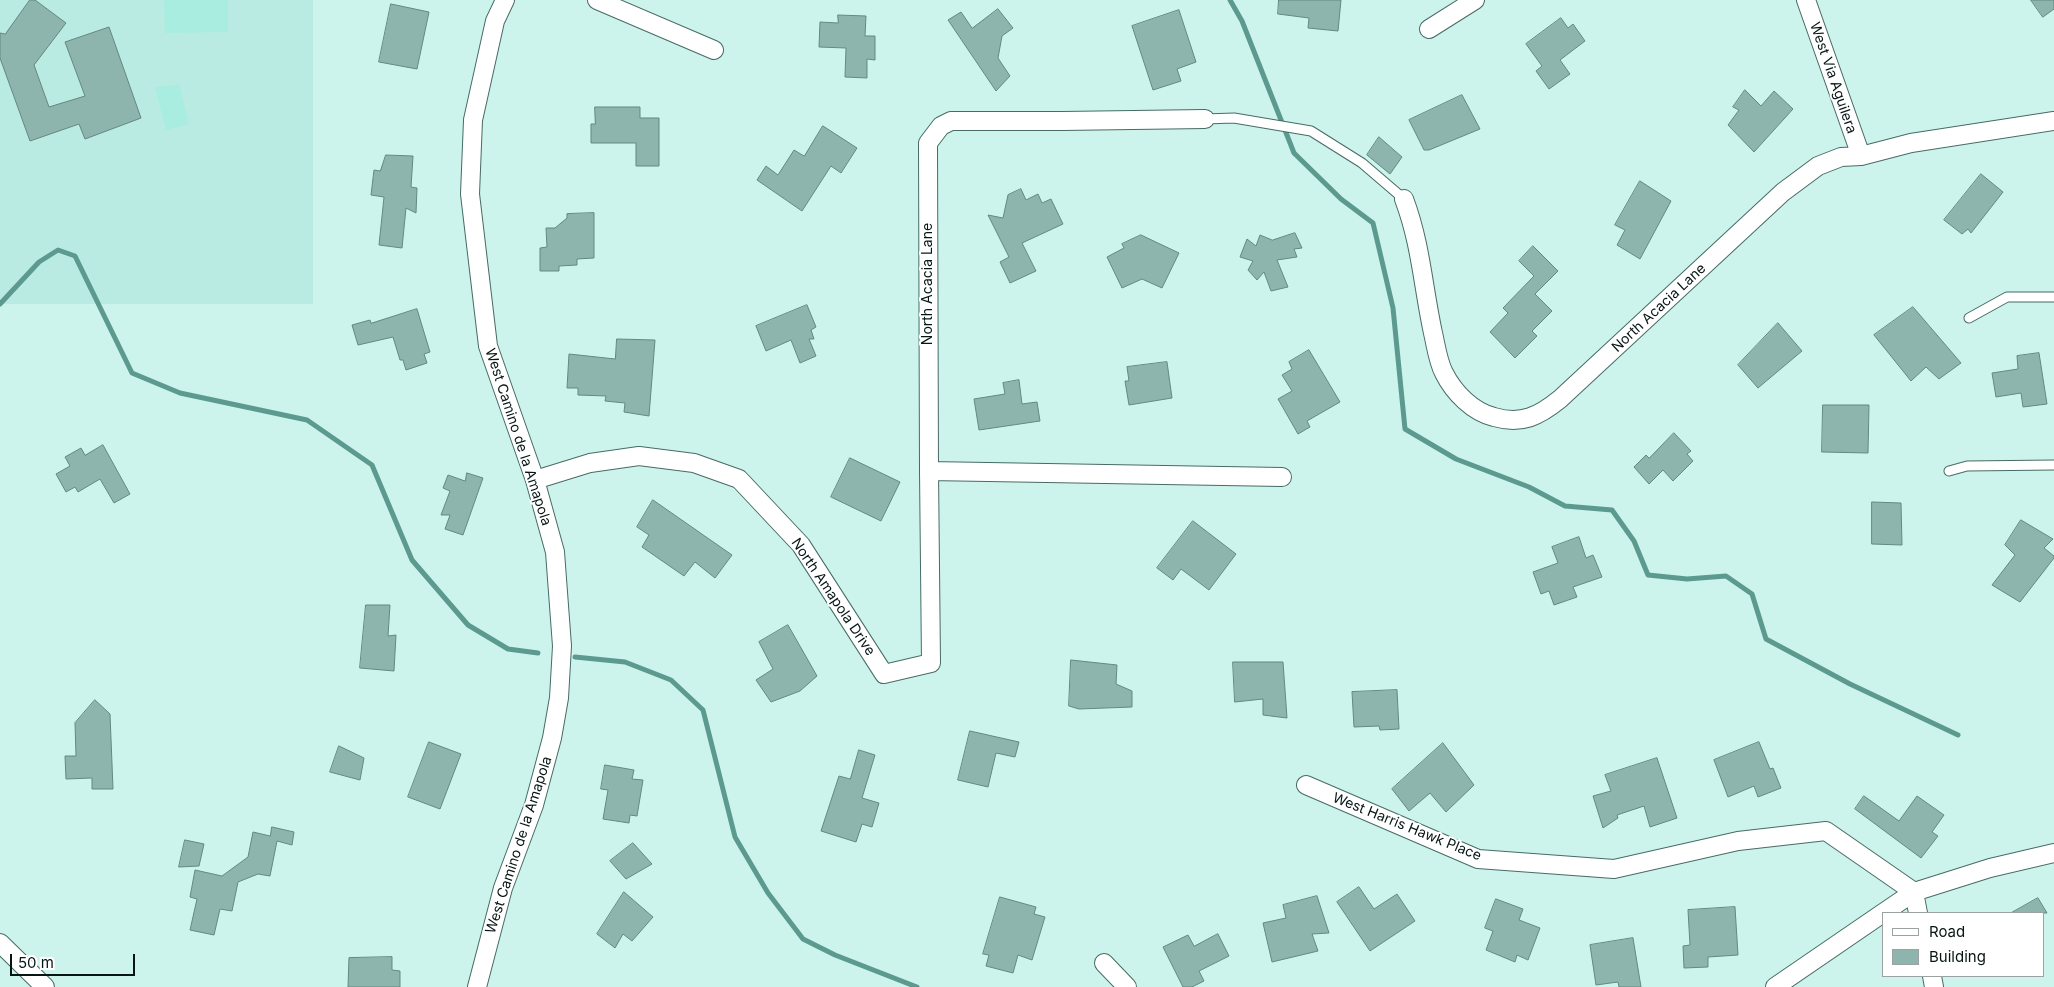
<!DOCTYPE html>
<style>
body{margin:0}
#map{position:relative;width:2054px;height:987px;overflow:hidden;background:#ccf4ec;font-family:Inter,sans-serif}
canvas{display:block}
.legend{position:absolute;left:1882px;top:912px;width:162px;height:65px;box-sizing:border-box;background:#fff;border:1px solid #9ca2a1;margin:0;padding:6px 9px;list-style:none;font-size:15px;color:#071614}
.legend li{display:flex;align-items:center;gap:10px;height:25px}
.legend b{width:25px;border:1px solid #9ca2a1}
.scale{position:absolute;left:10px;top:954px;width:125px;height:22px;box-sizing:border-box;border:2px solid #071614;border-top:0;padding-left:6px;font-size:15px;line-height:18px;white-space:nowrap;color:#071614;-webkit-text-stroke:4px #fff;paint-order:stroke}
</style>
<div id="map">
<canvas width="2054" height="987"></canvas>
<ul class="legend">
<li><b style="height:6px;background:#fff"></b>Road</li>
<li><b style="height:14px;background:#8eb5ad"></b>Building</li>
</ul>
<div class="scale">50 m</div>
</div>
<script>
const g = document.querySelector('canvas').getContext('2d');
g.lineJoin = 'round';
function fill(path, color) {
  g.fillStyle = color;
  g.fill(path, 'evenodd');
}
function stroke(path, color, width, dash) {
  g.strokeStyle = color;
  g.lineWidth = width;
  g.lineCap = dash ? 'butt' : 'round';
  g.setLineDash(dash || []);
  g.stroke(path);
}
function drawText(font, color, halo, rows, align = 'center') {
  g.font = font + ' Inter,sans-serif';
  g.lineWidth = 4;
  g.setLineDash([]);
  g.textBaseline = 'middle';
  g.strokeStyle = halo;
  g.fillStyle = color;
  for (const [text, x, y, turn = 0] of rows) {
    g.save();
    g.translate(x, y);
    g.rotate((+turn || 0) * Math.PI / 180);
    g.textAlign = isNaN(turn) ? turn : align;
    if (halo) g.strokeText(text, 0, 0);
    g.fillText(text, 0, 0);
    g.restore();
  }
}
fill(new Path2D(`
 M0,0H313V304H0Z`), '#b9ebe2');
fill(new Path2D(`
 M164,0H228V32L165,33Z
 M179,84L189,124L166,130L155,87Z`), '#a8ede0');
stroke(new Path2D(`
 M1230,0L1242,21L1294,153L1341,199L1373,223L1393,308L1405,429L1456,459L1529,487L1565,506L1612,510L1634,541L1648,575L1687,579L1726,576L1752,594L1766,639L1850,684L1958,735
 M0,304L39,262L58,250L75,256L132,373L180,393L307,420L372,465L412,560L468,625L508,649L538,653
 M575,657L625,662L671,680L703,710L735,837L768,893L803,939L835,955L917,987`), '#5c9a8f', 5);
const building = new Path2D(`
 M30,0H35L66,23L34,65L49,107L85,96L65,42L109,27L141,118L85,139L79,124L30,141L0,58V33L5,34Z
 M1279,0H1341L1338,31L1308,28L1309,18L1278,14Z
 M2031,0H2054V9L2043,17Z
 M391,4L429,12L417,69L379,62Z
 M998,9L1013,28L1002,36L998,58L1010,76L996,91L948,20L961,12L972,28Z
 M1179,10L1196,62L1177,69L1181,81L1153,90L1132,26Z
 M838,15L866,16L865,36H875V60L867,59V78L845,77L846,48L819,47L820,22L838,23Z
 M1561,18L1568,28L1573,24L1585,41L1560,60L1570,74L1549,89L1536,71L1542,66L1526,44Z
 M1745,90L1761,106L1774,91L1793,109L1754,152L1728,125L1739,110L1733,107Z
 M1462,95L1480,129L1429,150H1424L1409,120Z
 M595,107H640V118H659V166H636V143H591V124H595Z
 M823,126L857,148L841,173L831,166L802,211L757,180L766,166L778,175L794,150L804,156Z
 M1379,137L1402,157L1390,174L1367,155Z
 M386,155L413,156L411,187L417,188L416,213L406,208L402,248L379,245L384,197L371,195L374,170L380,171Z
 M1981,174L2003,192L1971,233L1968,229L1962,234L1944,220Z
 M1640,181L1671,201L1640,259L1617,245L1625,230L1615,225Z
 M1021,189L1026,200L1038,194L1042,203L1051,199L1063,224L1022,243L1036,271L1010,283L1000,262L1009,257L988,215L1003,218L1008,195Z
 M594,213V258L577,259V265L559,266V271H540V248L547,247L546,228H555L567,218V214Z
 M1295,233L1302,248L1294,249L1297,257L1277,260L1288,287L1271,291L1264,272L1257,280L1248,270L1253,261L1240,257L1247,239L1256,246L1260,235L1272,240Z
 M1141,235L1179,253L1162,288L1142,279L1122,288L1107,257L1124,248L1122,244Z
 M1533,246L1558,271L1535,294L1552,311L1532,331L1537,336L1515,358L1490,332L1508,313L1503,308L1534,276L1519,261Z
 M807,305L816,327L811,330L814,339H809L816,356L800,363L791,340L766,351L756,326Z
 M1913,307L1961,363L1939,379L1926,367L1911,381L1874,335Z
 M417,309L430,352L424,354L427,363L406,370L403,360H400L393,337L358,345L352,325L370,320L371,323Z
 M1778,323L1802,351L1758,388L1738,365Z
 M617,339L655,340L649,416L624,412L625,403L605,401L606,396L578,395V388H567L569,354L615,359Z
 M1309,350L1340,402L1307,421L1310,427L1298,434L1278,399L1292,391L1282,375L1292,369L1289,362Z
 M2039,353L2047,404L2023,407L2021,393L1996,397L1992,373L2018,369L2017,356Z
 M1167,362L1172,398L1129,405L1125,381H1129L1127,367Z
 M1019,380L1022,404L1037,402L1040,421L979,430L974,399L1005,394L1003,383Z
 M1823,405H1869L1868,453L1822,452Z
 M1674,433L1691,451L1687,454L1693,461L1673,481L1663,470L1649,484L1634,467L1646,455L1649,458Z
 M103,445L130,494L114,503L100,479L78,492L75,487L66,492L56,474L70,466L65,457L81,448L85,455Z
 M850,458L900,482L881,521L831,497Z
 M467,473L483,478L463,535L445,529L450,515H441L450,491L443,488L448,475L465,481Z
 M653,500L732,555L715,578L695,562L684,576L642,547L649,535L637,527Z
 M1872,502L1901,503L1902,545L1872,544Z
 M2021,520L2053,539L2044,548L2054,556V558L2020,602L1992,585L2015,555L2005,545Z
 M1193,521L1236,554L1209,590L1181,569L1173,580L1157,568Z
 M1579,537L1586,558L1593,555L1602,577L1573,587L1577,597L1554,605L1549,591L1541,594L1533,572L1558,563L1552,547Z
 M366,605H390L388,636L396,635L394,671L360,668Z
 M788,625L817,676L800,691L771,702L756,680L773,669L759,642Z
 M1071,660L1117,665L1116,684L1132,691V707L1079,709L1069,706Z
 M1233,662H1283L1287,718L1263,715V699L1235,702Z
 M1397,690L1399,729L1380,730L1379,726L1354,727L1352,692Z
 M95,700L110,714L113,789H92V778L66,779L65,756H76L75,723Z
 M970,731L1019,742L1015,757L996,753L988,787L958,780Z
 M429,742L461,754L440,809L408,797Z
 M1759,742L1770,769L1773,768L1781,788L1758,797L1754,786L1728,797L1714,760Z
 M1443,743L1474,785L1446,812L1430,793L1409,811L1392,789Z
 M339,746L364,758L360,780L330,772Z
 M859,750L875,755L862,798L879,803L872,827L862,824L856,842L821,831L839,776L850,779Z
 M1657,758L1677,818L1650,827L1644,806L1617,815L1618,818L1603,828L1593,796L1611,791L1605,775Z
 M605,765L634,770L632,779L643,780L637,816L630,815L629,823L603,819L608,790L601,789Z
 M1864,796L1899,821L1917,796L1944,815L1932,832L1938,836L1921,858L1855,809Z
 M272,827L294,832L292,845L277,841L270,876L258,874L238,882L232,911L220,909L214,935L190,930L197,899L190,897L195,870L222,876L248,857L253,832L270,836Z
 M185,840L204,844L199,866L179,867Z
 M633,843L652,864L626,879L610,861Z
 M1359,887L1374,909L1397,894L1415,921L1370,951L1337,902Z
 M624,892L653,917L632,941L623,934L615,948L597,934Z
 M1317,896L1329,933L1312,934L1318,951L1272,962L1263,923L1286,918L1283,905Z
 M1000,897L1036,907L1034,914L1045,917L1032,960L1018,955L1013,973L986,966L989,955L983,954Z
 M2038,898L2047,913H2011Z
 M1496,899L1523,909L1519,920L1540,928L1528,960L1517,955L1515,962L1486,950L1493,931L1485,928Z
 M1735,907L1738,955L1708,957V967L1684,968L1683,946L1690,945L1688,910Z
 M1218,934L1229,956L1199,971L1204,981L1192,987H1183L1163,947L1188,935L1194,946Z
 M1633,938L1641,987H1619L1618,982L1596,985L1590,945Z
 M392,957V970L400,971V987H348L349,958Z`);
fill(building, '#8eb5ad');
stroke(building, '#638881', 1);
const service = new Path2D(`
 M1205,119L1234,118L1311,131L1362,163L1404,199
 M1969,318L2007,297H2054
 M1949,471L1967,466L2054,465`);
const minor = new Path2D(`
 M597,0L714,50
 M1806,0L1861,156
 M1429,29L1475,0
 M1404,199C1421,244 1423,287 1433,333C1436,346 1438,362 1444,373C1454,393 1473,412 1494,417C1522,425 1539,416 1560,399L1783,192L1818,166L1841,157L1861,156L1911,143L2054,121
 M929,471L1282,477
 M535,480L590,463L639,456L694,463L739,479L801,545L884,674L931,663L929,471L928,143L941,126L951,121H1062L1205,119
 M1306,785L1478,859L1614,869L1738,841L1826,831L1914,892L1918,913
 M1883,913L1914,892L1990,868L2054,853
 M0,943L45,987
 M1104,963L1127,987
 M1932,976L1934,987
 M477,987L503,888L534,805L552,738L559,698L562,646L555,552L535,480L488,346L470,194L473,120L495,21L505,0
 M1775,987L1883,913`);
stroke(service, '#476b65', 11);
stroke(minor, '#476b65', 20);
stroke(service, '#fff', 9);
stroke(minor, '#fff', 18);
drawText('14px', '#071614', '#fff', [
 ["West Via Aguilera",1833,78,71],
 ["North Acacia Lane",928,284,-90],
 ["North Acacia Lane",1659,308,-43],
 ["West Camino de la Amapola",518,437,72],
 ["North Amapola Drive",833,597,56],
 ["West Harris Hawk Place",1407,827,22],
 ["West Camino de la Amapola",519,845,-72]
]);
</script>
